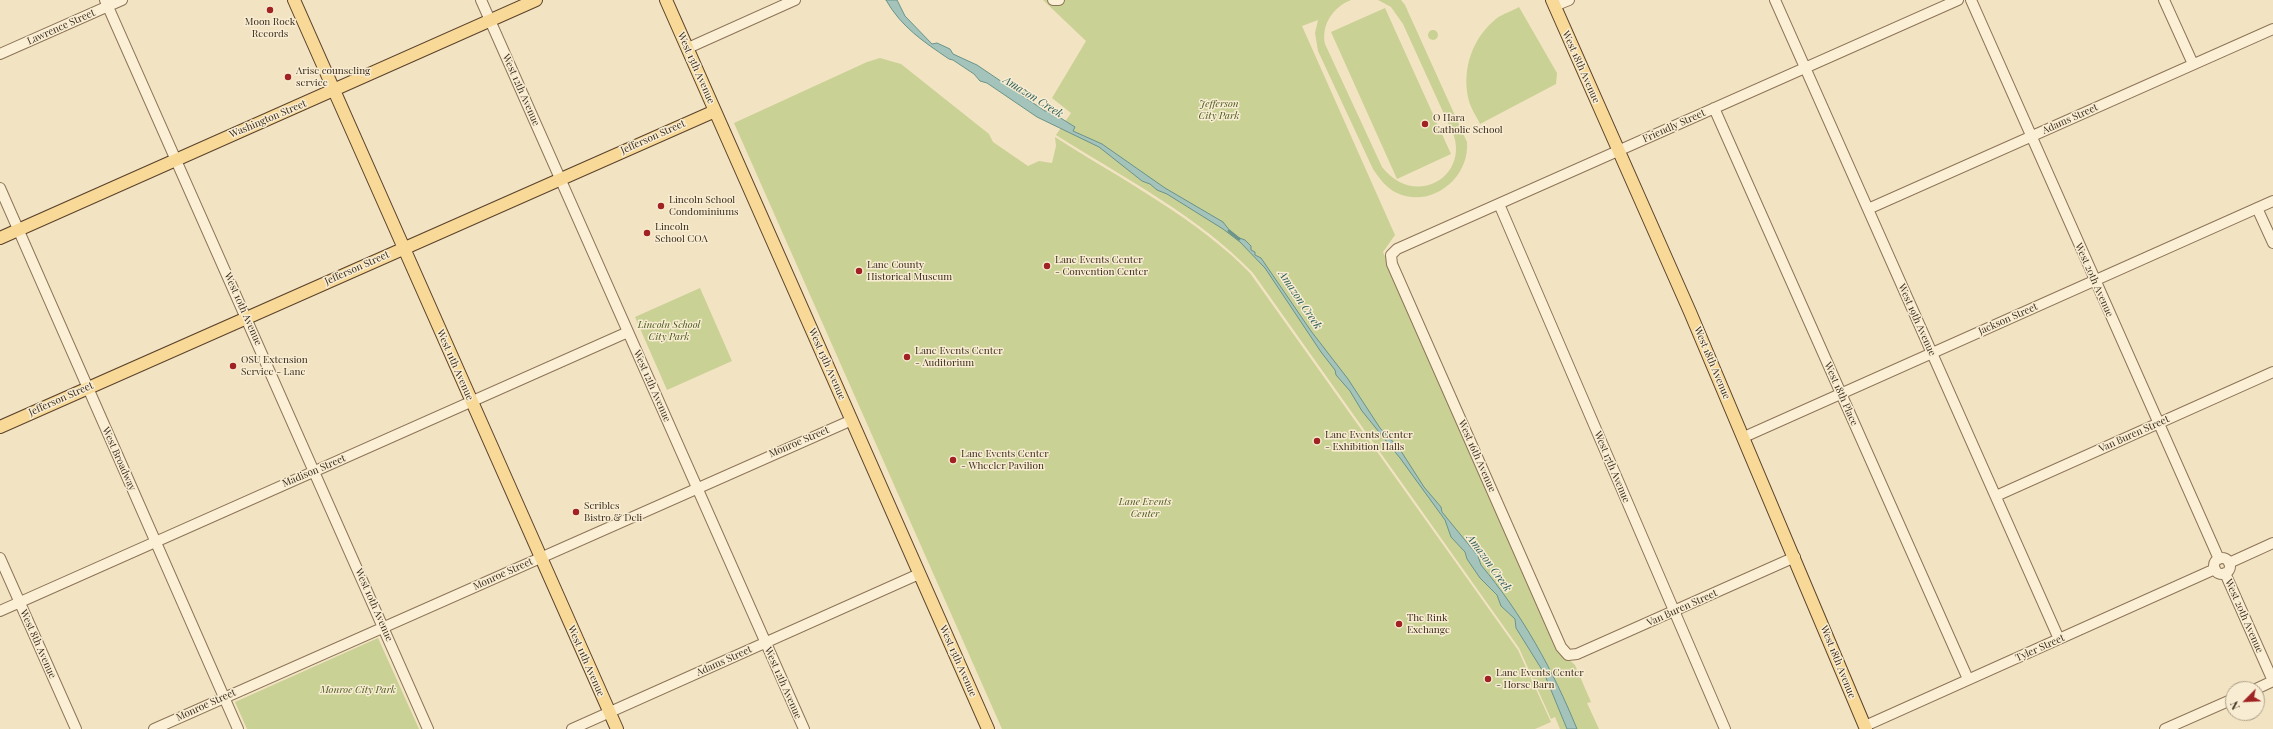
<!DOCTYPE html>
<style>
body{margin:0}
#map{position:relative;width:2273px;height:729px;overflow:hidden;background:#f2e3c2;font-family:"Playfair Display",serif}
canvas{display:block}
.north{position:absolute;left:2225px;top:681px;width:40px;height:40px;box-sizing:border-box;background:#f8edd2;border:1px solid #ada08a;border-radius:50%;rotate:246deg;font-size:11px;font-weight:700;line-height:16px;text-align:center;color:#3c2c1d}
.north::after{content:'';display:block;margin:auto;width:14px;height:18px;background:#a12223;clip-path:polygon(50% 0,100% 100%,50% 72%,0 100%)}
</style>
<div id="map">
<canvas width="2273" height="729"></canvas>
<div class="north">N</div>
</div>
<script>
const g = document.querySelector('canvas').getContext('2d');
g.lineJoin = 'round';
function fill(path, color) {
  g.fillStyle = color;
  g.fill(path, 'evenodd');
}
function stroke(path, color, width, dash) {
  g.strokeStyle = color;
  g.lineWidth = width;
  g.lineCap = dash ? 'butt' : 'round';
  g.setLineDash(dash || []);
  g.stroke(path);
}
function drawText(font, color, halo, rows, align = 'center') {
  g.font = font + ' "Playfair Display",serif';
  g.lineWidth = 3;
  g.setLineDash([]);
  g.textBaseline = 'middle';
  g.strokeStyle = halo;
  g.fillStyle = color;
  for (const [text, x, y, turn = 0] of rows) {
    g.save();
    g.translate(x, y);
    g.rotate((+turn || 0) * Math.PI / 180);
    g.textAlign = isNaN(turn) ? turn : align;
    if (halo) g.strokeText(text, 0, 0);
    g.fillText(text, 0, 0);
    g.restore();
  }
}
fill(new Path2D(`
 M1043,0H1351C1333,7 1321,25 1325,44L1382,167C1414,208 1467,178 1454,136L1403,24L1391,7L1378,0H1401L1405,5L1467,142C1470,178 1431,209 1397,193C1386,188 1380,179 1373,169L1318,51L1315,33L1318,20L1302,26L1395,235L1383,252L1560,652L1575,665L1591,702L1587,703L1599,729H1560L1555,717L1551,719L1519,648L1253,273C1200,217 1121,176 1056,135L1071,113L1052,98L1086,41Z
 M1519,7L1557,73L1556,84L1480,124C1477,117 1471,109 1469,101C1461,70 1472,38 1497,18C1503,14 1512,11 1519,7Z
 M1385,8L1451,154L1397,179L1331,32Z
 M1428 35a5 5 0 1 1 10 0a5 5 0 1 1-10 0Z
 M880,58L901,64L989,134L993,142L1028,166L1039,161L1052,163L1056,146L1055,137C1119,178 1198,219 1250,273L1518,650L1551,722L1535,729H1002L734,123L867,62Z
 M700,288L732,361L667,390L635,317Z
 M378,638L419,729H247L235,702Z`), '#cad195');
const water = new Path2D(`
 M886,0H897L905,16L932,44L937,43L950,49L953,54L977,65L1045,111L1051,112L1075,127L1073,131L1102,144L1165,188L1223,222L1234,236L1245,240L1251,246V250L1255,252V255L1261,258L1311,331L1348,379L1380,428L1399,448L1424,487L1441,507L1442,512L1478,556L1481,565C1522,614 1553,670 1577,729H1567L1544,673L1516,628L1515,619L1501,606L1497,595L1480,578L1467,559L1465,552L1451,537L1445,520L1400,458L1362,411L1350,391L1336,375L1335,370L1321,352L1265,268L1240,242L1223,229L1167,194L1157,190L1150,184L1142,181L1099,147L1037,117L987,83L980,81L974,74L953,60L949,59C924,42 901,27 886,0Z`);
fill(water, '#a4c4bb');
stroke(water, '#6a9389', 1);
stroke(new Path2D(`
 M1229,231L1239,239`), '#6a9389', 3);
const minor = new Path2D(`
 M105,0L428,729
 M481,0L804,729
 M1053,0H1059
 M1775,0L2059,639
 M1971,0L2219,559
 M2164,0L2193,64
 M1554,6L1569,0
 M688,48L795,0
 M0,54L122,0
 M1714,108L1968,679
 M0,188L238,729
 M1499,204L1725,729
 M2257,208L2273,243
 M1868,209L2273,29
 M1744,437L2273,201
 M1996,496L2273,372
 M1795,557L1577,654L1568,655L1561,647L1392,264L1391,255L1397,249L1958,0
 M0,558L76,729
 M2214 566a8 8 0 1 1 16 0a8 8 0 1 1-16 0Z
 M2229,563L2273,543
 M2225,573L2273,681
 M0,611L628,332
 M2256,689L2273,681
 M1865,726L2215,569
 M154,729L852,420
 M572,729L919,574
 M2165,729L2233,699`);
const major = new Path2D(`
 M294,0L617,729
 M666,0L988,729
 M1552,0L1690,312L1866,729
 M0,238L536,0
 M0,427L715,111`);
stroke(minor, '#8d7457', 12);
stroke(major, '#5a422c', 14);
stroke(minor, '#fbf0d6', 10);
stroke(major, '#f8d997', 12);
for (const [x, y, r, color] of [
 [270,10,4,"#a12223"],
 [288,77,4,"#a12223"],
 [1425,124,4,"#a12223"],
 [661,206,4,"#a12223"],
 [647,233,4,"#a12223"],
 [1047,266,4,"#a12223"],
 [859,271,4,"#a12223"],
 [907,357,4,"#a12223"],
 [233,366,4,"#a12223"],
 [1317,441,4,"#a12223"],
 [953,460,4,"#a12223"],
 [576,512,4,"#a12223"],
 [1399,624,4,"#a12223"],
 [1488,679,4,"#a12223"]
]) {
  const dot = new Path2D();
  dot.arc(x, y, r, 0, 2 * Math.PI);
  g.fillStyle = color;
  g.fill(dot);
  stroke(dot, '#f8edd2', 1.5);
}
drawText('10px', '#3c2c1d', '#f8edd2', [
 ["Moon Rock",270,22,"center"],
 ["Records",270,34,"center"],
 ["Arise counseling",296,71],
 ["service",296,83],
 ["O Hara",1433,118],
 ["Catholic School",1433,130],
 ["Lincoln School",669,200],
 ["Condominiums",669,212],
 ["Lincoln",655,227],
 ["School COA",655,239],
 ["Lane Events Center",1055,260],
 ["- Convention Center",1055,272],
 ["Lane County",867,265],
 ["Historical Museum",867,277],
 ["Lane Events Center",915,351],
 ["- Auditorium",915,363],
 ["OSU Extension",241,360],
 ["Service - Lane",241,372],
 ["Lane Events Center",1325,435],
 ["- Exhibition Halls",1325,447],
 ["Lane Events Center",961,454],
 ["- Wheeler Pavilion",961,466],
 ["Scribles",584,506],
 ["Bistro & Deli",584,518],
 ["The Rink",1407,618],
 ["Exchange",1407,630],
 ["Lane Events Center",1496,673],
 ["- Horse Barn",1496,685]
], 'left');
drawText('10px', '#3c2c1d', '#f8edd2', [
 ["Lawrence Street",61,27,-24],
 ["West 18th Avenue",1581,67,66],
 ["West 13th Avenue",696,68,66],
 ["West 12th Avenue",521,90,66],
 ["Washington Street",268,119,-23],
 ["Adams Street",2070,119,-24],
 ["Friendly Street",1674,126,-24],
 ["Jefferson Street",653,137,-24],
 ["Jefferson Street",357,268,-24],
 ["West 20th Avenue",2094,280,66],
 ["West 10th Avenue",243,309,66],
 ["Jackson Street",2008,319,-24],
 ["West 19th Avenue",1917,320,66],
 ["West 18th Avenue",1712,363,67],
 ["West 13th Avenue",827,364,66],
 ["West 11th Avenue",455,365,66],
 ["West 12th Avenue",652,386,66],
 ["West 18th Place",1841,394,66],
 ["Jefferson Street",61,399,-24],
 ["Van Buren Street",2134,434,-24],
 ["Monroe Street",799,442,-23],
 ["West 16th Avenue",1477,456,66],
 ["West Broadway",119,459,66],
 ["West 17th Avenue",1612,467,67],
 ["Madison Street",314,471,-23],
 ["Monroe Street",503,574,-24],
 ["West 10th Avenue",374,605,66],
 ["Van Buren Street",1682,608,-24],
 ["West 20th Avenue",2244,616,66],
 ["West 8th Avenue",38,644,66],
 ["Tyler Street",2040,648,-24],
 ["West 11th Avenue",586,661,66],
 ["Adams Street",724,661,-24],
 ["West 13th Avenue",958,661,66],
 ["West 18th Avenue",1838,662,68],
 ["West 12th Avenue",783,683,66],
 ["Monroe Street",206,705,-24]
]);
drawText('italic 10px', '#4c5a22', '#f8edd2', [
 ["Jefferson",1219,104],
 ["City Park",1219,116],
 ["Lincoln School",669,325],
 ["City Park",669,337],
 ["Lane Events",1145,502],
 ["Center",1145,514],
 ["Monroe City Park",358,690]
]);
drawText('italic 11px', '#2b5d59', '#f8edd2', [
 ["Amazon Creek",1033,97,32],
 ["Amazon Creek",1300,300,56],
 ["Amazon Creek",1489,563,54]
]);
</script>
